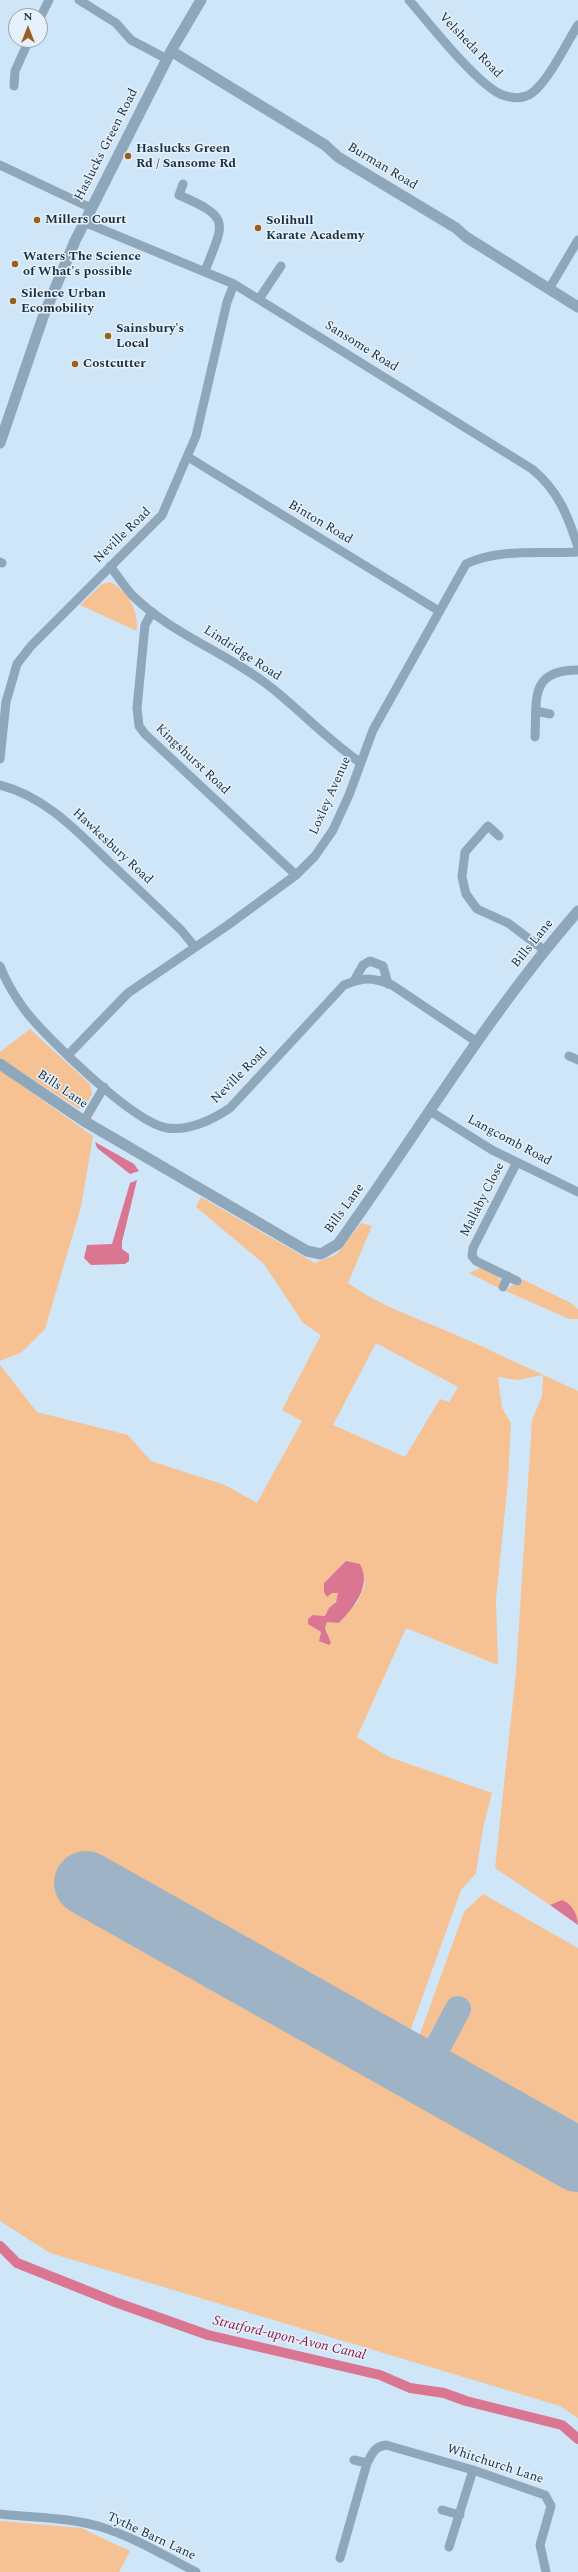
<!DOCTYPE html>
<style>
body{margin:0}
#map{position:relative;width:578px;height:2572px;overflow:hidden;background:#cfe6f8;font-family:Spectral,serif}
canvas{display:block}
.north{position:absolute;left:8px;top:8px;width:40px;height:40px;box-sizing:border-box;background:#e6f1fb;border:1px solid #94a4b1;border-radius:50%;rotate:0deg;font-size:11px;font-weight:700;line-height:16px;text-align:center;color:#193143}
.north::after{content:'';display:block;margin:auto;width:14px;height:18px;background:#9a5f1f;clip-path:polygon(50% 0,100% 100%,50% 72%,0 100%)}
</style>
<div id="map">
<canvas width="578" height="2572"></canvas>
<div class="north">N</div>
</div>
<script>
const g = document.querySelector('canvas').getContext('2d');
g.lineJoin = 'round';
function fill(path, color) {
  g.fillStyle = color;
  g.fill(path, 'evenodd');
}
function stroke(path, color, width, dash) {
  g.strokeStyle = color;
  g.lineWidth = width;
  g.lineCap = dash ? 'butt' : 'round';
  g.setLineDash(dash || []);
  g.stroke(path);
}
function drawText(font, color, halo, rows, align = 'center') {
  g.font = font + ' Spectral,serif';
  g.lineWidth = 3;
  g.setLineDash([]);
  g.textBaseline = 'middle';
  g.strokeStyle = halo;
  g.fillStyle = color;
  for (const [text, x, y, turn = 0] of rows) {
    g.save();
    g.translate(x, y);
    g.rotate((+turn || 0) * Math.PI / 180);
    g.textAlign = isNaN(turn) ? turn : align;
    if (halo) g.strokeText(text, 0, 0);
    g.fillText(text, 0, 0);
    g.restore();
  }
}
fill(new Path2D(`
 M110,582C129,592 138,610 137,631L80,605L102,584Z
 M30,1029L90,1084L92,1094L85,1107L79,1109L0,1058V1052Z
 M0,1070L93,1136L81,1207L45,1329L22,1352L0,1361Z
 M201,1197L315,1263L337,1254L361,1223L372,1226L348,1283C378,1305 414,1317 447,1331C491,1350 534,1371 578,1391V1925L577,1918L562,1900L550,1905L495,1868L516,1672L532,1420L542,1396L543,1375L518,1380L498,1377L502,1408L511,1423L508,1481L496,1599L498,1665L406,1628L357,1737L389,1757L492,1793L483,1828L476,1873L461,1890L408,2037L417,2042L464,1912L483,1894L578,1948V2418L560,2406L50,2253L0,2221V1365L37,1412L128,1435L151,1461L225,1485L257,1503L302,1421L282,1410L321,1335L303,1323L264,1264L196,1207ZM376,1343L458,1387L449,1402L440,1399L405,1457L333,1425ZM362,1568L365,1585L358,1601L339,1623L327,1622L325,1628L328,1633L319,1641L321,1632L314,1628L313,1615L325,1616L339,1596L338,1593H332L327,1597L324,1583L330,1576Z
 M480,1268L497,1275L501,1281L499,1288L469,1273Z
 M522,1279L571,1303L578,1309V1319H569L506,1291L512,1285L518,1286Z
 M0,2521L81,2528L130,2551L119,2572H0Z`), '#f6c294');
fill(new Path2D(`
 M95,1142L134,1164L139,1171L130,1174L97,1148Z
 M137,1180L122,1242V1249L129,1254V1261L125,1264L91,1265L84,1258L87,1245L112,1244L130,1183Z
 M346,1561L360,1564C372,1586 354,1607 339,1623L327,1622L325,1628L331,1643L329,1645L319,1641L321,1632L308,1624V1619L313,1615L325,1616L329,1608L336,1602L338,1593H332L327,1597L324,1592V1583Z
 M562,1900C573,1905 577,1913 578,1925L550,1905Z`), '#da7692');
stroke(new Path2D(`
 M0,2246L17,2263L115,2302L208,2335L380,2375L410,2388L444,2393L466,2401L562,2425L578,2439`), '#da7692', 10);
stroke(new Path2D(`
 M424,2073L458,2009`), '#9eb4c6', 26);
stroke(new Path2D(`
 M86,1883L578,2160`), '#9eb4c6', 64);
stroke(new Path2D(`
 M79,0L116,23L131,40L167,59
 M409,0C429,23 475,82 500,94C510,98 522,100 532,93C549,80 566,44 578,25
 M40,18L49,0
 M14,86L15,71L29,40
 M0,165L91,208
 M183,184L179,195C232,218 224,222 205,271
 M84,222L234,284L532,469C558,490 568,516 578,547
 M549,289L578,240
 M259,299L281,266
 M188,457L439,611
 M0,562L2,563
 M110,566C117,575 124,586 132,595C171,634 230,654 273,689C303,713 329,741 361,763
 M152,612L145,625L137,708L139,726L145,734L296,875
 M536,711L550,714
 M535,737C537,699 529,670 578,670
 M0,759L6,702L17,664L31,646L162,515L196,436L227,302L234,284
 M0,785C44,796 76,830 108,861C133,884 157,907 181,930L195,947
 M499,836L488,826L465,852L462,877L466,894L477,909L508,923L544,950
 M0,966C6,982 14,995 24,1009C45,1037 134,1123 167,1128C189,1131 212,1120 230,1108L344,985C364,977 372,977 392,985L477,1042
 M354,981L363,965L370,961L383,966L388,984
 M68,1055L128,993L228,925L296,875L315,856L333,830L349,795L373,730L466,564C499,548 543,554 578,552
 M569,1056L578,1060
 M430,1111L492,1150L578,1192
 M84,1121L104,1087
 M517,1162L473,1248L472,1256L476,1261L517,1281
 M503,1287L508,1276
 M354,2460L367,2463
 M442,2510L460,2515
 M0,2514C33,2518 69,2517 101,2527C134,2537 165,2556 196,2572
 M449,2547L473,2470
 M340,2558L367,2463C372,2454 375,2446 386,2445L473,2470L545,2495L551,2506L540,2545L546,2572`), '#8ea7ba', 9);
stroke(new Path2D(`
 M171,51L325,145L338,157L456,228L466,237L578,307
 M0,443L43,317L75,241L171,51L201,0
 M0,1064L84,1121L307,1251L321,1254L338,1244C418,1133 488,1014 578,911`), '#8ea7ba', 11);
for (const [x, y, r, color] of [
 [128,156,4,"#9a5f1f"],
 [37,220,4,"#9a5f1f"],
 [258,228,4,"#9a5f1f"],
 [15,264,4,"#9a5f1f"],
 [13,301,4,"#9a5f1f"],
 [108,336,4,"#9a5f1f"],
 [75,364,4,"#9a5f1f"]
]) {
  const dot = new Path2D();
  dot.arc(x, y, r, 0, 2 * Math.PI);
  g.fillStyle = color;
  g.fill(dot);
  stroke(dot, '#e6f1fb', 1.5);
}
drawText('13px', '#193143', '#e6f1fb', [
 ["Velsheda Road",470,46,46],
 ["Haslucks Green Road",107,145,-63],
 ["Burman Road",382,167,31],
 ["Sansome Road",361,347,32],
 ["Binton Road",320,523,31],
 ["Neville Road",123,536,-44],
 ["Lindridge Road",242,654,33],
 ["Kingshurst Road",192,760,43],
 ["Loxley Avenue",331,796,-66],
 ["Hawkesbury Road",112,847,43],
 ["Bills Lane",533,944,-51],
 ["Neville Road",240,1076,-45],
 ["Bills Lane",62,1090,34],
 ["Langcomb Road",509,1141,28],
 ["Mallaby Close",483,1200,-63],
 ["Bills Lane",345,1209,-54],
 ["Whitchurch Lane",495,2465,18],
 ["Tythe Barn Lane",151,2537,25]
]);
drawText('bold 13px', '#193143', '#e6f1fb', [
 ["Haslucks Green",136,149],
 ["Rd / Sansome Rd",136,164],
 ["Millers Court",45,220],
 ["Solihull",266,221],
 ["Karate Academy",266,236],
 ["Waters The Science",23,257],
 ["of What's possible",23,272],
 ["Silence Urban",21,294],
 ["Ecomobility",21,309],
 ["Sainsbury's",116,329],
 ["Local",116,344],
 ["Costcutter",83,364]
], 'left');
drawText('italic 14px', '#911949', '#e6f1fb', [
 ["Stratford-upon-Avon Canal",289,2339,13]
]);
</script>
